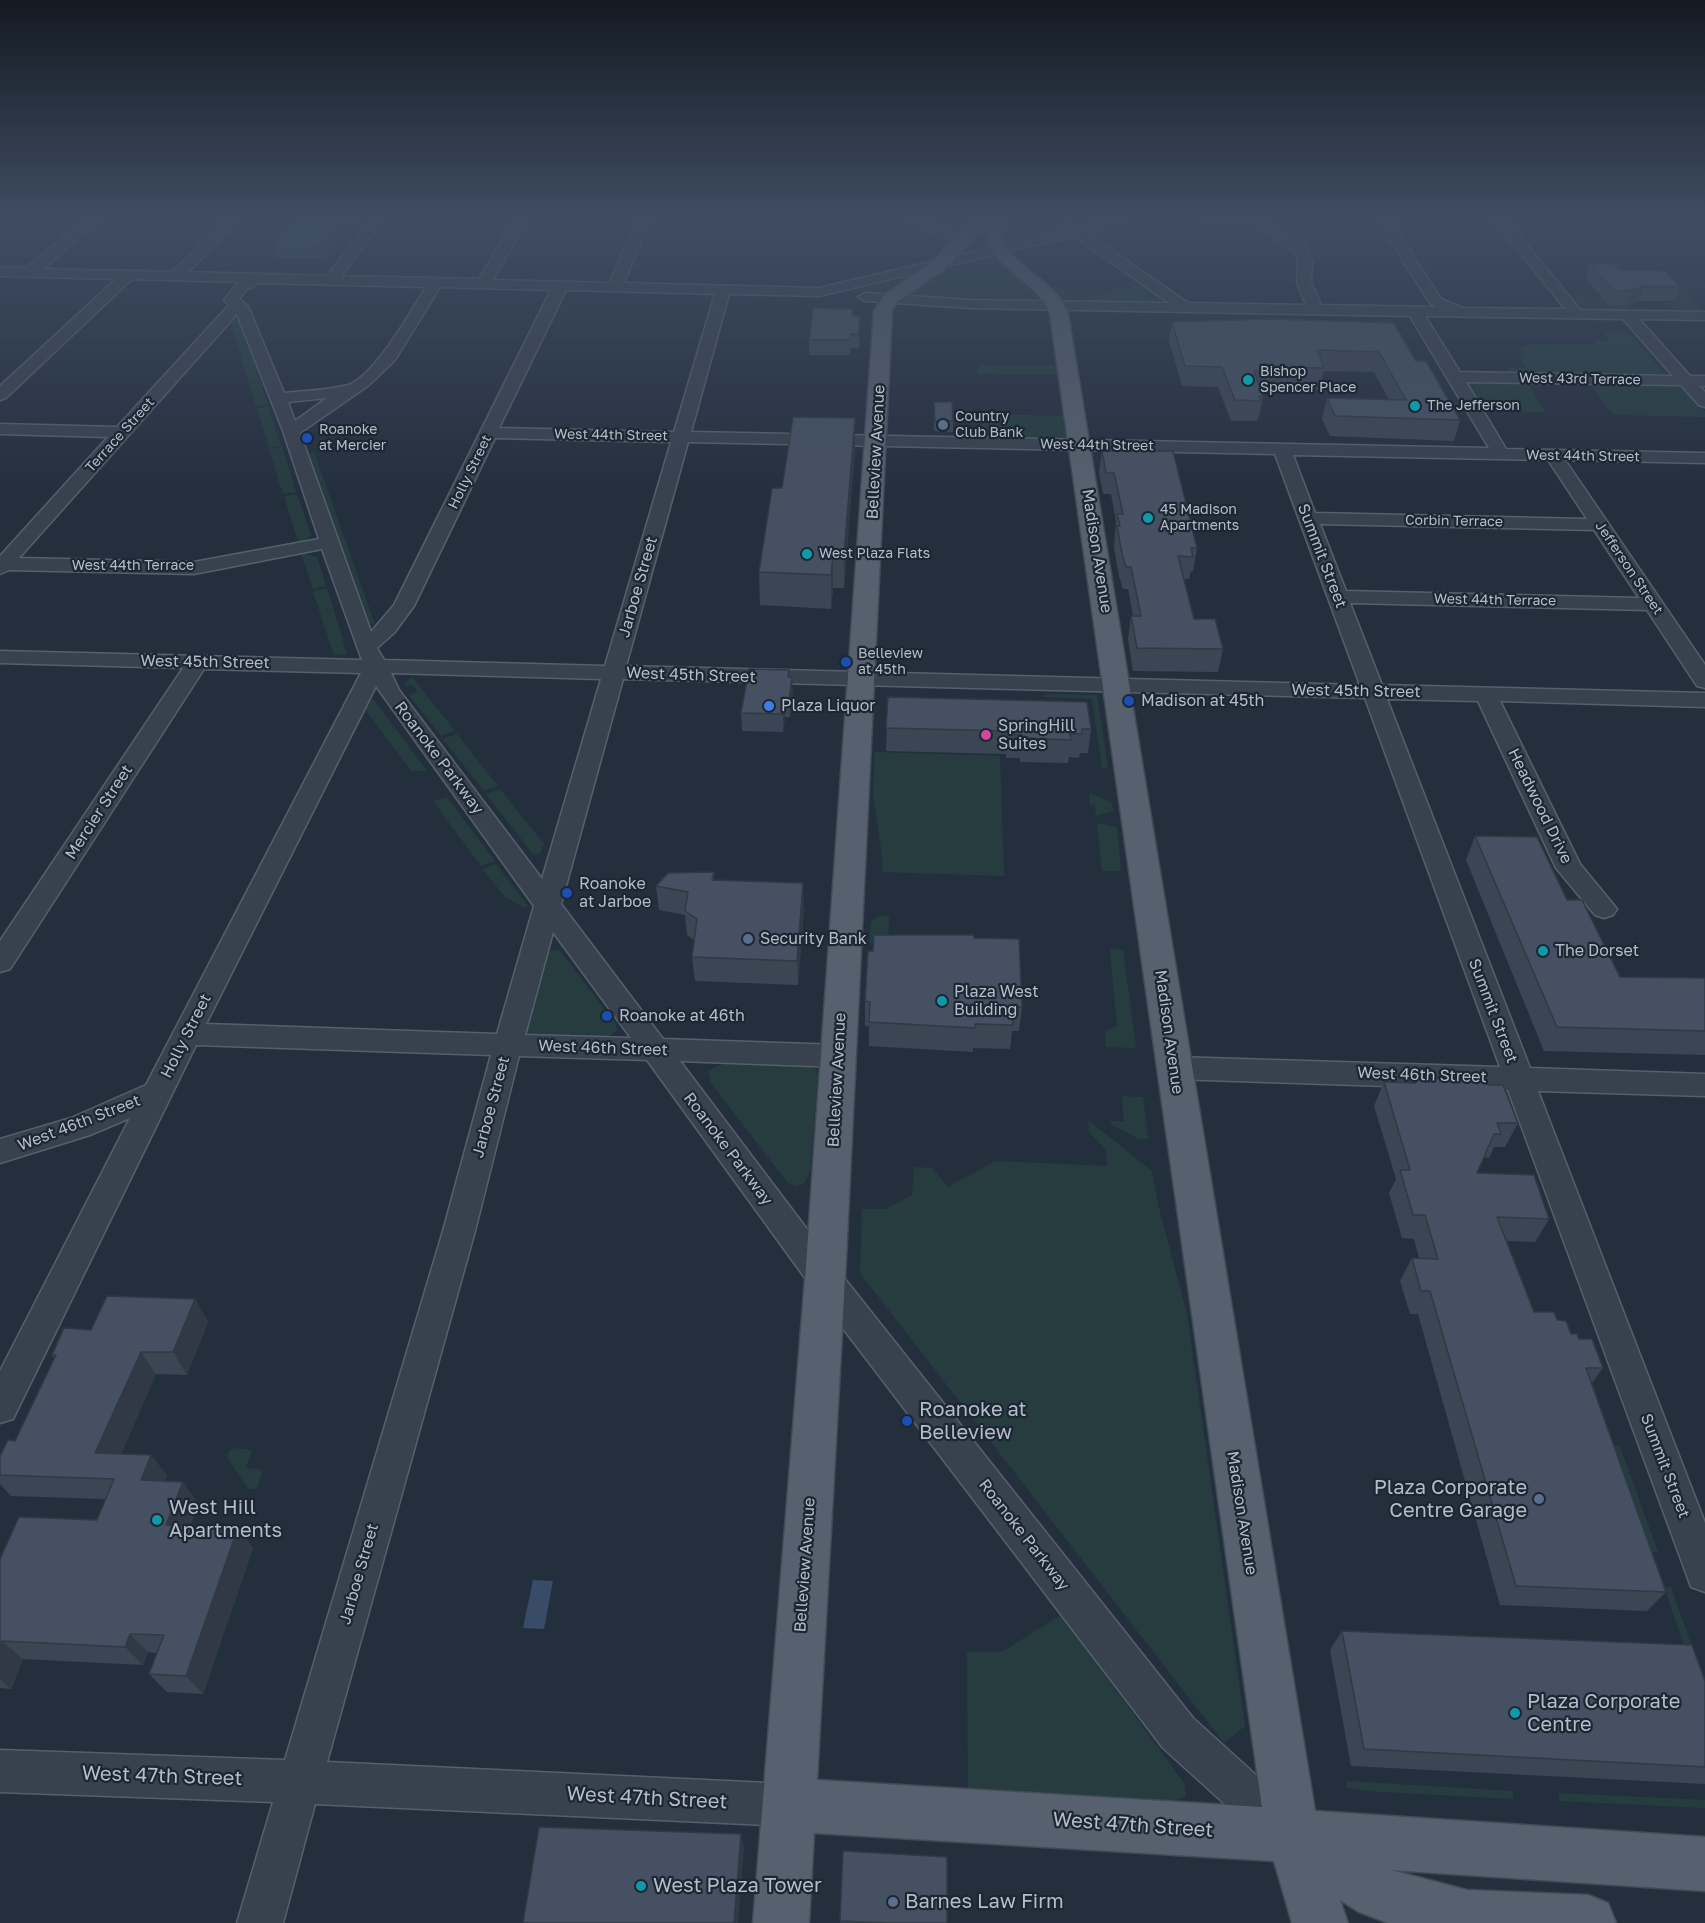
<!DOCTYPE html>
<style>
body{margin:0}
canvas{display:block;background:#242f3e}
</style>
<canvas width="1705" height="1923"></canvas>
<script>
const g = document.querySelector('canvas').getContext('2d');
g.lineJoin = 'round';
function fill(path, color) {
  g.fillStyle = color;
  g.fill(path, 'evenodd');
}
function stroke(path, color, width, dash) {
  g.strokeStyle = color;
  g.lineWidth = width;
  g.lineCap = dash ? 'butt' : 'round';
  g.setLineDash(dash || []);
  g.stroke(path);
}
function drawText(font, color, halo, rows, align = 'center') {
  g.font = font + ' "Golos Text",sans-serif';
  g.lineWidth = 4.5;
  g.setLineDash([]);
  g.textBaseline = 'middle';
  g.strokeStyle = halo;
  g.fillStyle = color;
  for (const [text, x, y, turn = 0] of rows) {
    g.save();
    g.translate(x, y);
    g.rotate((+turn || 0) * Math.PI / 180);
    g.textAlign = isNaN(turn) ? turn : align;
    if (halo) g.strokeText(text, 0, 0);
    g.fillText(text, 0, 0);
    g.restore();
  }
}
fill(new Path2D(`
 M993,257L1037,291L1044,299L943,301L905,297V294L945,268Z
 M911,277L886,294L846,292L847,291Z
 M1054,285H1058L1076,299L1143,285L1169,304L1068,302L1061,298Z
 M1705,285V288H1682L1703,311H1678L1665,303L1674,301L1662,288Z
 M1571,297L1603,298L1609,305L1630,304L1632,307L1623,310L1582,309Z
 M235,319L240,320L268,404L256,406L231,324Z
 M1602,332L1629,333L1665,374L1510,373L1507,368H1527L1520,357H1525L1519,348L1529,344L1596,345L1594,341H1609Z
 M978,365L1057,366L1058,375L978,374Z
 M1526,381L1546,412L1480,411L1464,382Z
 M1588,382L1680,385L1705,412V417L1613,415Z
 M268,406L281,446L269,448L257,408Z
 M980,414L1064,416L1067,441L981,440Z
 M282,447L296,492L283,494L269,449Z
 M314,452L375,624L368,623L310,455Z
 M297,494L311,535L301,544L298,542L284,496Z
 M301,553L317,557L326,586L313,589Z
 M327,588L347,654L334,655L313,591Z
 M412,677L455,731L441,736L409,695L418,692L412,685L407,686L405,683Z
 M1059,694L1097,695L1108,768H1102L1092,699L1043,697V695Z
 M370,699L374,700L427,771H411L365,709Z
 M457,734L498,786L484,791L443,739Z
 M875,752L1000,756L1004,876L882,872L883,863L873,793Z
 M500,789L544,844L539,855L533,854L486,794Z
 M1089,793L1111,802L1114,811L1096,816L1095,805L1090,804Z
 M447,797L495,861L481,866L433,801Z
 M1097,823L1117,827L1121,871H1102Z
 M496,864L528,906L525,908L505,897L483,869Z
 M878,916H889L888,943H869L871,922Z
 M1110,949L1123,950L1136,1048L1106,1047L1105,1031L1117,1026Z
 M555,950L561,952L616,1024L617,1030L607,1038L528,1035L524,1032L547,952Z
 M724,1063L809,1066L815,1069L818,1075L810,1172L804,1183L795,1186L787,1182L711,1083L708,1071Z
 M1122,1096L1143,1097L1148,1139H1139L1112,1125L1110,1121H1124Z
 M1088,1120L1152,1171L1159,1208L1187,1314L1245,1726L1224,1743L860,1273L862,1209H885L912,1195L914,1167L932,1168L948,1187L995,1161L1107,1166L1106,1150L1089,1132Z
 M1614,1446H1620L1658,1552H1651Z
 M234,1448L252,1450L246,1468L263,1470L257,1489H248L227,1457L229,1451Z
 M1664,1587H1671L1705,1684V1705Z
 M1061,1615L1184,1783L1186,1797L1168,1802L968,1793L967,1652H1002Z
 M1347,1781L1512,1791L1514,1799L1365,1791L1346,1788Z
 M1558,1793L1705,1800V1808L1560,1801Z`), '#263c3f');
fill(new Path2D(`
 M533,1580L553,1581L544,1629L523,1628Z`), '#394c67');
const minor = new Path2D(`
 M84,221H98L43,269L172,272L225,221H239L188,272L327,276L370,221H383L341,276L479,279L514,221H527L493,280L610,283L636,221H649L624,283L819,288L1066,230L1060,225L1067,221L1079,227L1105,221H1128L1087,233L1188,303L1306,305L1297,282L1298,261L1295,252L1248,221H1263L1306,247L1312,261L1311,282L1321,305L1436,307L1429,302L1378,221H1391L1441,299L1463,308L1565,309L1495,221H1508L1580,310L1705,312V320L1639,319L1690,376H1705V386H1699L1705,392V407L1699,405L1681,385L1466,382L1506,449L1705,453V463L1565,460L1705,665V688L1697,686L1647,610L1350,603L1382,685L1705,693V707L1500,701L1580,864L1617,909L1613,915L1604,918L1595,915L1556,868L1478,701L1387,699L1530,1068L1705,1074V1096L1538,1091L1705,1523V1592L1691,1587L1686,1573L1508,1090L1175,1079L1165,1076L1160,1068L1165,1060L1175,1057L1500,1067L1365,698L623,679L561,904L663,1039L839,1045L849,1048L853,1056L849,1064L839,1067L680,1061L837,1269L1193,1718L1300,1815L1307,1830L1300,1845L1285,1852L1270,1845L1163,1748L813,1289L647,1060L519,1056L475,1231L327,1762L789,1784L804,1790L810,1805L804,1820L789,1826L315,1804L283,1923H237L273,1802L0,1792V1750L285,1760L443,1231L491,1055L196,1045L13,1419L0,1423V1371L130,1118L90,1135L0,1163V1139L71,1118L146,1085L361,673L204,669L10,969L0,972V941L183,668L0,663V651L362,660L322,549L194,574L9,570L0,574V556L108,437L0,434V424L117,427L229,305L224,300L239,282L132,279L6,398L0,400V386L116,279L0,276V268H26ZM1074,236L1169,303L970,300L865,293L858,297L865,301L970,308L1410,316L1489,448L691,432L729,294L819,296ZM259,283L426,287C412,310 374,377 348,385C328,390 305,391 284,393L248,306L239,299L246,290ZM440,287L551,290L394,605L371,632L300,433L369,385L395,360ZM566,290L715,294L674,432L499,428ZM237,314L283,431L319,539L194,562L19,558ZM1425,316L1623,319L1673,376L1460,372ZM327,398L295,421L288,402ZM495,438L671,442L605,666L384,660L377,648L394,633L414,606ZM688,442L1275,454L1360,685L626,666ZM1293,455L1548,460L1587,519L1315,513ZM1320,524L1594,530L1639,598L1346,591ZM391,673L601,679L542,879L399,690ZM376,686L534,906L497,1034L206,1024ZM553,932L631,1038L525,1035Z
 M904,221H923L969,240L967,243H957Z`);
const major = new Path2D(`
 M971,221H988L945,269L897,302L892,311L845,1279L817,1780L1262,1807L1050,314C1041,280 970,259 989,221H1005L1000,231C1006,268 1057,277 1068,314L1315,1811L1705,1837V1891L1391,1870L1467,1890L1588,1895L1608,1903L1616,1923H1388L1359,1912L1340,1900L1348,1923H1292L1274,1861L814,1833L809,1923H753L805,1279L874,311L884,295L933,261Z`);
stroke(minor, '#565f6c', 3);
stroke(major, '#414a57', 3);
fill(minor, '#38414e');
fill(major, '#56606e');
fill(new Path2D(`
 M297,221H356L324,259H278L274,245Z
 M1200,221H1247L1246,226L1216,231Z
 M1590,264L1619,270L1680,287L1675,301H1638L1627,305H1609L1585,278Z
 M853,316L860,331L859,349L851,348L850,355H809V340Z
 M1270,319L1416,361L1460,420L1454,441L1330,436L1322,419L1327,398L1389,400L1374,372L1324,371L1319,389L1270,387L1269,391H1261L1263,396L1259,417H1258L1257,421H1231L1218,387L1182,386L1169,341L1172,322Z
 M934,402L953,421V432L934,431Z
 M855,418V449L844,588H833L831,609L760,605L759,572L782,488Z
 M1102,451L1197,548L1193,571H1191L1189,579H1184L1194,619L1223,649L1218,672L1133,671L1128,639L1131,616H1133L1128,589H1123L1119,576L1114,548L1116,521L1111,494H1103L1099,472Z
 M789,677L793,695L790,717H785L783,732L742,731L741,713Z
 M888,697L1091,729L1088,753H1080L1079,758L1069,757L1068,763L1020,762V758H1006V754L886,751Z
 M1475,836L1567,900L1620,977L1705,978V1055L1544,1051L1466,860Z
 M714,872V880L804,908L798,985L695,981L692,957L694,940L687,935L685,915L659,910L656,886Z
 M974,938L1022,1007L1019,1031H1012L1010,1049L973,1048V1052L869,1046V1026H865V1001L873,951Z
 M1414,1077L1488,1085L1518,1123L1505,1147H1494L1489,1158L1483,1157L1477,1173L1549,1219L1535,1242L1507,1241L1534,1312L1557,1320L1571,1334L1579,1339L1603,1368L1592,1383L1666,1592L1647,1611L1500,1605L1418,1314H1410L1400,1281L1412,1258H1419L1414,1239L1402,1238L1389,1193L1396,1179L1374,1106L1384,1082L1412,1083Z
 M195,1299L208,1322L187,1375L156,1374L121,1454L151,1455L167,1476L165,1481L198,1503L190,1526L238,1528L253,1548L203,1694L167,1692L149,1674L157,1653L148,1652L143,1665L23,1659L11,1689L0,1688V1559L97,1520L106,1499L11,1496L0,1484V1456L15,1441L55,1359L52,1355L91,1330Z
 M1342,1631L1705,1681V1784L1351,1766L1330,1650Z
 M843,1851L947,1923H840Z`), '#3b4654');
fill(new Path2D(`
 M342,221H356L324,259L320,246Z
 M1217,221H1247L1246,226L1216,231Z
 M1643,286L1638,301L1627,305L1633,290Z
 M860,316V331L859,349V334Z
 M855,418V449L844,588V555Z
 M833,554V588L831,609V575Z
 M792,677L793,695L790,717L789,700Z
 M785,699V717L783,732V714Z
 M803,883L804,908L798,985L797,961Z
 M195,1299L208,1322L187,1375L173,1352Z
 M141,1352L156,1374L112,1474L95,1453Z
 M151,1455L167,1476L157,1501L141,1480Z
 M183,1482L198,1503L182,1545L166,1525Z
 M238,1528L253,1548L203,1694L186,1676Z
 M130,1634L148,1652L143,1665L125,1647Z
 M2,1641L23,1659L11,1689L0,1680V1646Z
 M741,1834L744,1849L738,1923H734Z`), '#303945');
const building = new Path2D(`
 M297,221H342L320,246L274,245Z
 M1590,264H1613L1619,270L1665,271L1680,287L1643,286L1633,290L1614,291Z
 M813,308L853,309L852,316H860L859,334H851L850,340H809Z
 M1270,319L1394,323L1416,361H1426L1460,420L1335,416L1327,398L1406,400L1379,352L1317,350L1324,368L1272,367L1273,371H1254L1263,396H1259L1261,401L1235,400L1222,367L1185,366L1172,322Z
 M934,402H952L953,421H935Z
 M793,417L855,418L844,555L833,554L831,575L759,572L772,488H782Z
 M1102,451H1173L1197,548H1191L1193,557L1178,556L1194,619H1215L1223,649L1137,648L1131,616H1141L1131,567H1126L1122,554L1117,526H1120L1117,514H1123L1114,473H1106Z
 M749,669L789,670L788,677H792L789,700L785,699L783,714L741,713Z
 M888,697L1087,702L1091,729H1082V734H1070L1071,740L1023,738L1022,735L1008,734V731L886,728Z
 M1475,836L1537,837L1567,900H1582L1620,977L1705,978V1031L1557,1027Z
 M714,872L712,880L803,883L797,961L692,957L697,919L685,911L688,892L656,886L668,873Z
 M874,935H974V938L1019,939L1022,1007H1012L1013,1025L975,1024V1028L869,1022L870,1002L865,1001L868,951H873Z
 M1414,1077L1486,1080L1488,1085H1503L1518,1123H1497L1501,1134H1494L1477,1173L1534,1175L1549,1219L1497,1217L1534,1312H1554L1557,1320L1566,1321L1571,1334H1577L1579,1339H1592L1603,1368H1586L1666,1592L1516,1586L1430,1291H1421L1412,1258L1438,1259L1425,1215H1413L1400,1170H1410L1384,1082L1416,1083Z
 M107,1296L195,1299L173,1352H141L95,1453L151,1455L141,1480L183,1482L166,1525L238,1528L186,1676L149,1674L164,1635L130,1634L125,1647L2,1641L0,1646V1559L19,1517L97,1520L114,1479L0,1475V1456L8,1440L15,1441L56,1355H52L64,1328L91,1330Z
 M1342,1631L1692,1645L1705,1681V1767L1364,1749Z
 M539,1827L741,1834L734,1923H523Z
 M843,1851L947,1857V1923H887L840,1921Z`);
fill(building, '#455162');
stroke(building, '#303945', 1.5);
const sky = g.createLinearGradient(0, 0, 0, 490);
sky.addColorStop(0, '#141a22');
sky.addColorStop(0.45, '#3f4d63');
sky.addColorStop(1, '#3f4d6300');
g.fillStyle = sky;
g.fillRect(0, 0, 1705, 490);
for (const [x, y, r, color] of [
 [1248,380,6,"#0f9aa8"],
 [1415,406,6,"#0f9aa8"],
 [943,425,6,"#5c6f8a"],
 [307,438,6,"#1a4fb4"],
 [1148,518,6,"#0f9aa8"],
 [807,554,6,"#0f9aa8"],
 [846,662,6,"#1a4fb4"],
 [1129,701,6,"#1a4fb4"],
 [769,706,6,"#3f7fe0"],
 [986,735,6,"#d1479c"],
 [567,893,6,"#1a4fb4"],
 [748,939,6,"#5c6f8a"],
 [1543,951,6,"#0f9aa8"],
 [942,1001,6,"#0f9aa8"],
 [607,1016,6,"#1a4fb4"],
 [907,1421,6,"#1a4fb4"],
 [1539,1499,6,"#5c6f8a"],
 [157,1520,6,"#0f9aa8"],
 [1515,1713,6,"#0f9aa8"],
 [641,1886,6,"#0f9aa8"],
 [893,1902,6,"#5c6f8a"]
]) {
  const dot = new Path2D();
  dot.arc(x, y, r, 0, 2 * Math.PI);
  g.fillStyle = color;
  g.fill(dot);
  stroke(dot, '#1d2633', 2);
}
drawText('14px', '#b4bcc9', '#1d2633', [
 ["Bishop",1260,372],
 ["Spencer Place",1260,388],
 ["The Jefferson",1427,406],
 ["Country",955,417],
 ["Club Bank",955,433],
 ["Roanoke",319,430],
 ["at Mercier",319,446],
 ["45 Madison",1160,510],
 ["Apartments",1160,526],
 ["West Plaza Flats",819,554],
 ["Belleview",858,654],
 ["at 45th",858,670]
], 'left');
drawText('14px', '#b4bcc9', '#1d2633', [
 ["West 43rd Terrace",1580,379,1],
 ["Terrace Street",120,435,-48],
 ["West 44th Street",611,435,1],
 ["West 44th Street",1097,445,1],
 ["West 44th Street",1583,456,1],
 ["Holly Street",470,472,-64],
 ["Corbin Terrace",1454,521,1],
 ["West 44th Terrace",133,566],
 ["Jefferson Street",1629,568,56],
 ["West 44th Terrace",1495,600,1]
]);
drawText('16px', '#b4bcc9', '#1d2633', [
 ["Belleview Avenue",876,452,-87],
 ["Madison Avenue",1097,551,81],
 ["Summit Street",1322,556,69],
 ["Jarboe Street",638,587,-74],
 ["West 45th Street",205,662,1],
 ["West 45th Street",691,675,2],
 ["West 45th Street",1356,691,1],
 ["Roanoke Parkway",439,758,53],
 ["Headwood Drive",1540,806,64],
 ["Mercier Street",99,812,-57],
 ["Summit Street",1493,1011,69],
 ["Madison Avenue",1169,1032,82],
 ["Holly Street",186,1036,-63],
 ["West 46th Street",603,1048,2],
 ["West 46th Street",1422,1075,2],
 ["Belleview Avenue",837,1080,-87],
 ["Jarboe Street",491,1107,-75],
 ["West 46th Street",79,1123,-21],
 ["Roanoke Parkway",728,1149,53],
 ["Summit Street",1665,1466,69],
 ["Madison Avenue",1242,1513,81],
 ["Roanoke Parkway",1024,1535,52],
 ["Belleview Avenue",805,1565,-86],
 ["Jarboe Street",359,1574,-74]
]);
drawText('16px', '#b4bcc9', '#1d2633', [
 ["Madison at 45th",1141,701],
 ["Plaza Liquor",781,706],
 ["SpringHill",998,726],
 ["Suites",998,744],
 ["Roanoke",579,884],
 ["at Jarboe",579,902],
 ["Security Bank",760,939],
 ["The Dorset",1555,951],
 ["Plaza West",954,992],
 ["Building",954,1010],
 ["Roanoke at 46th",619,1016]
], 'left');
drawText('20px', '#b4bcc9', '#1d2633', [
 ["Roanoke at",919,1410],
 ["Belleview",919,1433],
 ["Plaza Corporate",1527,1488,"right"],
 ["Centre Garage",1527,1511,"right"],
 ["West Hill",169,1508],
 ["Apartments",169,1531],
 ["Plaza Corporate",1527,1702],
 ["Centre",1527,1725],
 ["West Plaza Tower",653,1886],
 ["Barnes Law Firm",905,1902]
], 'left');
drawText('20px', '#b4bcc9', '#1d2633', [
 ["West 47th Street",162,1776,2],
 ["West 47th Street",647,1798,3],
 ["West 47th Street",1133,1825,4]
]);
</script>
